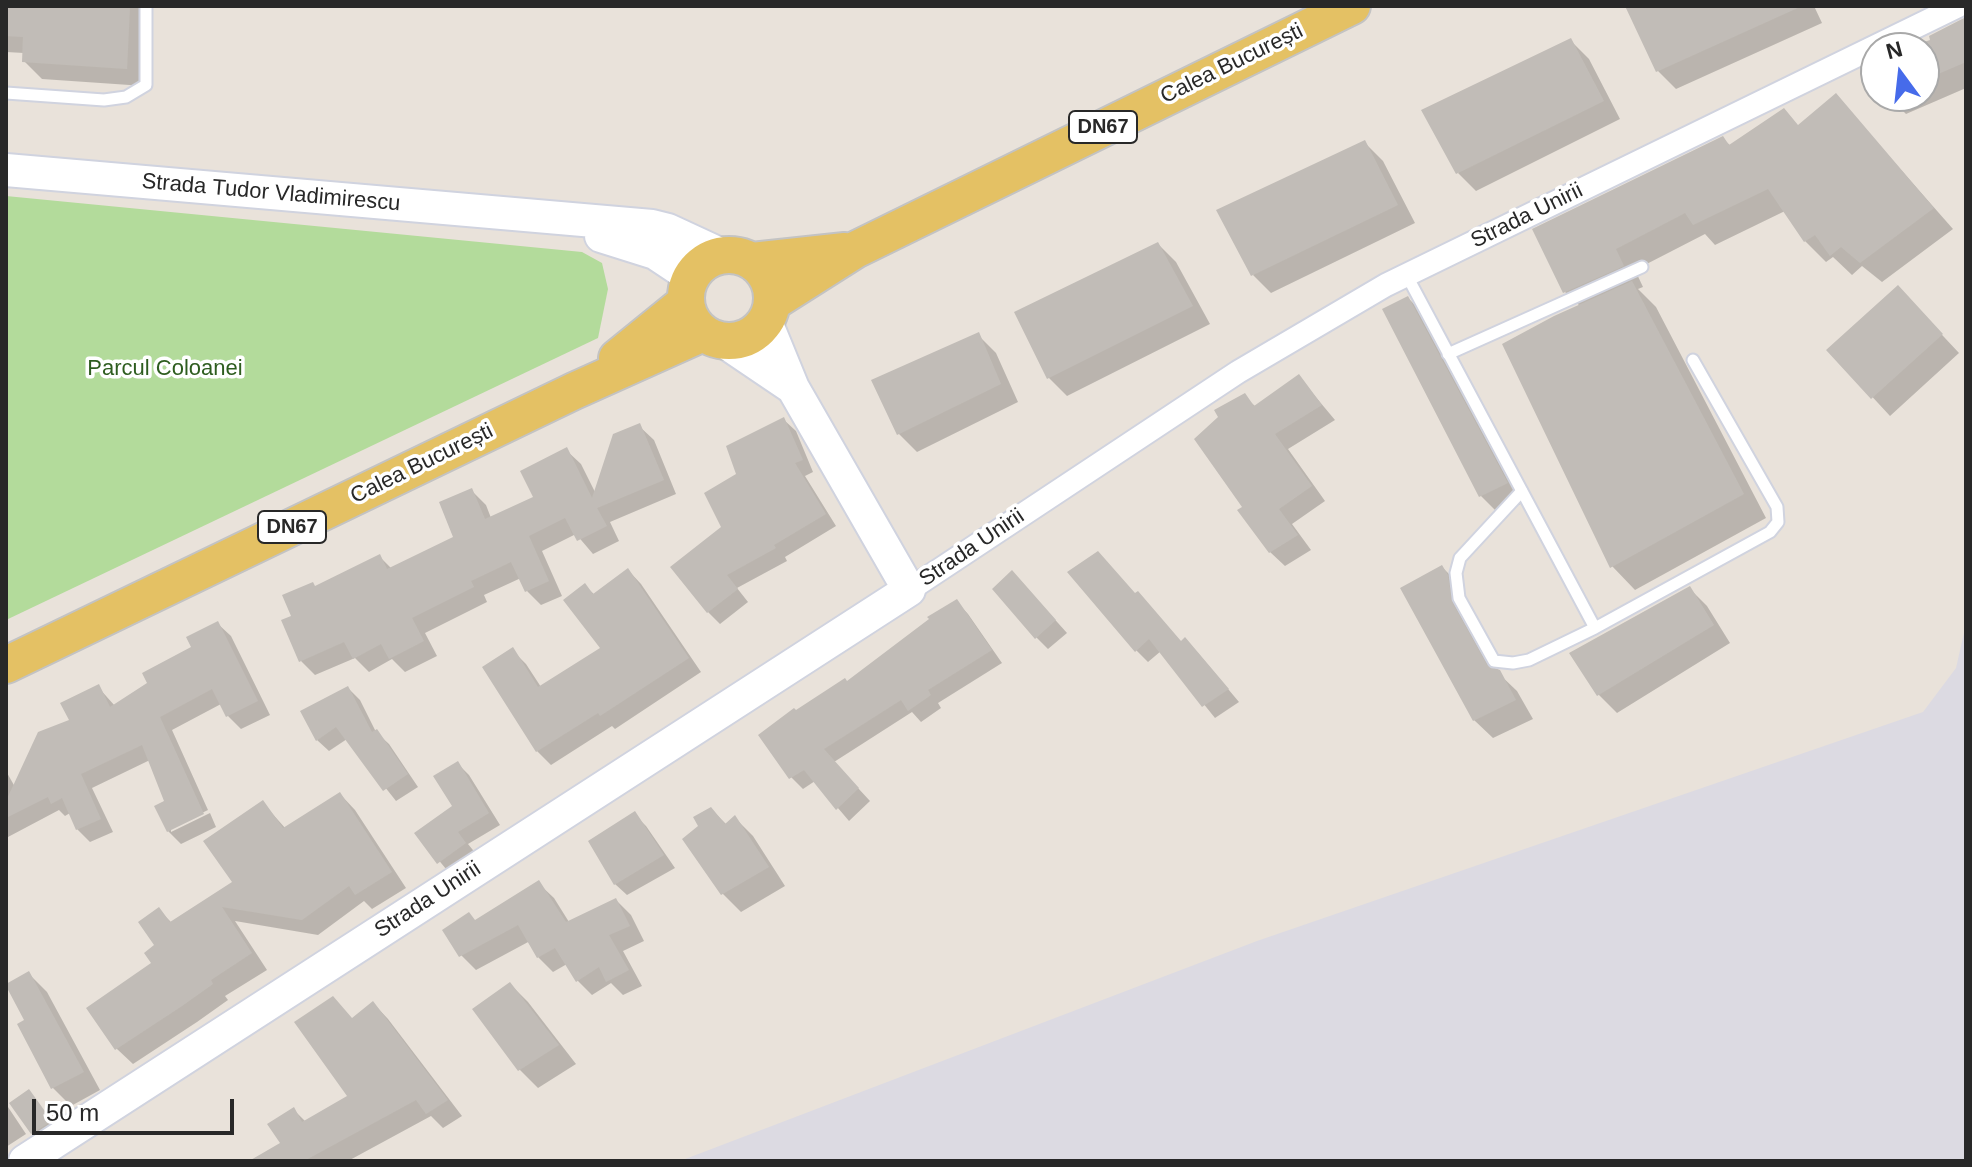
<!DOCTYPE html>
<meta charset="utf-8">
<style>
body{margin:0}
#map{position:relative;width:1972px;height:1167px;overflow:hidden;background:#e9e2da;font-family:Arial,sans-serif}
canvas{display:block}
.frame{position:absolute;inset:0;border:8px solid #282828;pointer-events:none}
.north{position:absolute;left:1860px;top:32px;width:80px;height:80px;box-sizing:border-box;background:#fff;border:2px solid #a9a9a9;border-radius:50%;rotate:345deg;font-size:22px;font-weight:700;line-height:32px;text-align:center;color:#282828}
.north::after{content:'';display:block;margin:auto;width:28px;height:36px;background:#466bea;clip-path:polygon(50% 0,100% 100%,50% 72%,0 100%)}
.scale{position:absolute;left:32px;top:1099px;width:202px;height:36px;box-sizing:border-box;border:4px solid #282828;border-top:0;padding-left:10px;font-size:24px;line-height:28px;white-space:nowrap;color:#282828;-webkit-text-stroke:6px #fff;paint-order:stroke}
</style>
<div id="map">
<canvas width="1972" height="1167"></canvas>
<div class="frame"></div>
<div class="north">N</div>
<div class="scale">50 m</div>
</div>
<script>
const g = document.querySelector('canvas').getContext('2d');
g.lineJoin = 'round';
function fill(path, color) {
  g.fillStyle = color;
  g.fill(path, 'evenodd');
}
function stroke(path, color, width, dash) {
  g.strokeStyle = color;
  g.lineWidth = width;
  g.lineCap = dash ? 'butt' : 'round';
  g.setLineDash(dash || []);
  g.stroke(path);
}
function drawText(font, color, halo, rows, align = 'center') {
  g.font = font + ' Arial,sans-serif';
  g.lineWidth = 7;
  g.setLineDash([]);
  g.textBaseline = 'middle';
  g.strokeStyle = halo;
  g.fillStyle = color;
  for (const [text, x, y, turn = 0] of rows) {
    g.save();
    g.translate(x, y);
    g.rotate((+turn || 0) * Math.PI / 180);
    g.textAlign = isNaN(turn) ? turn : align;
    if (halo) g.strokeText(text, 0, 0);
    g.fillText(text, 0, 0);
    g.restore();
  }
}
fill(new Path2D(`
 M1966,624V1161H680L1257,941L1923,712L1956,668Z`), '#dcdae2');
fill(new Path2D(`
 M6,196L582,252L602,263L608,289L598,338L6,620Z`), '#b3db9b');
fill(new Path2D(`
 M6,6H149L144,86L42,79L24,61V53L6,52Z
 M1635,6H1814L1822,23L1676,89L1658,71Z
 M1966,19V88L1906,114L1888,96H1924V48H1915L1933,41Z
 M1571,41L1589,59L1620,119L1476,191L1458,173Z
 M1835,95L1953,229L1882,282L1862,266L1852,275L1833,257L1826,262L1805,241L1785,211L1715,245L1705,234L1635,270L1643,287L1638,289L1656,307L1766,518L1635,590L1612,566L1580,306L1565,292L1723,139L1731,146L1799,126Z
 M1365,143L1383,161L1415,223L1271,293L1253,275Z
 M1158,244L1176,262L1210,324L1067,396L1049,378L1017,313Z
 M1408,298L1426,316L1525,502L1499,514L1481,496Z
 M1915,306L1959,353L1890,416L1829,350Z
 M978,335L996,353L1018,402L917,452L899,434L873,381Z
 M1299,377L1335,420L1288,449L1325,501L1292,524L1311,550L1285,566L1270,552L1245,507L1244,396L1256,407Z
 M784,420L796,431L813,472L805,476L836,526L785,557L787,561L737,588L748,602L720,624L708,612L724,527L738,475Z
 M639,426L654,440L676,494L610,522L619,541L593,554L576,534L542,551L562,596L541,605L527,591L521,578L484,595L487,602L425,633L437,656L405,672L392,659L369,672L355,658L315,675L301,661L293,617L317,588L379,556L392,569L455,538L472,491L486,505L491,518L536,498L566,450L581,464L596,494Z
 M1442,567L1460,585L1465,595L1469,622L1496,671L1517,691L1533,719L1493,738L1474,720Z
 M628,570L641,584L701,672L615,729L612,726L551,765L537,751L512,650L526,664L541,687L603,648L585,586L595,595Z
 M1023,584L1067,633L1048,649L1036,637Z
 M1689,588L1707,606L1730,643L1617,713L1599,695L1572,653Z
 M1136,595L1182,643L1197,652L1239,702L1215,718L1161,651L1148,662L1136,650Z
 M957,602L968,614L1002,663L938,703L941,708L921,722L912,712L834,762L870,801L849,821L815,781L803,789L791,777L796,712L847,683Z
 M218,624L231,636L270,715L241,729L228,716L221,704L172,730L208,810L171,828V832L210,813L216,827L181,844L168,831L167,802L150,760L92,788L113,832L90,842L77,829L70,813L65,816L59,810L8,837L6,771L15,787L98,687L115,706L150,684L193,648Z
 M348,688L360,700L376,732L389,744L418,787L396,801L347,739L329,751L317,740Z
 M457,763L469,775L500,825L468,844L477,855L451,875L417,834L455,806Z
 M340,794L355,810L406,888L372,909L364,901L318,935L235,921L267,970L225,996L228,1000L197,1022L133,1064L117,1049L89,1008L154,964L159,910L172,923L235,883L262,802L286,829Z
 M711,809L727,825L735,818L753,836L785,886L741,912L723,894L685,840L701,826Z
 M634,814L646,826L675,868L627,895L615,884Z
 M538,883L554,898L569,922L616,900L631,915L644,941L623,951L642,986L623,995L611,983L592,995L578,981L567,964L553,972L538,957L530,941L476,970L461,955L476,921Z
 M29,974L47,992L100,1090L71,1106L53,1088L27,1021Z
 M510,984L528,1002L576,1064L538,1088L520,1070L475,1009Z
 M373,1003L388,1019L462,1116L443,1128L431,1116L348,1161H253L282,1144L293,1109L306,1122L350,1097L353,1020Z
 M29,1092L62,1134L44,1145L33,1133L12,1103Z
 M6,1104L26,1134L6,1147Z`), '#0003');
fill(new Path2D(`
 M6,6H130L127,69L22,62L23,37L6,36Z
 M1625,6H1802L1656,72Z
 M1966,17V62L1924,80V42L1930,40L1929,36Z
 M1571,38L1604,101L1456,174L1421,110Z
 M1836,93L1934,208L1860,263L1841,247L1830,256L1815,235L1804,242L1768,189L1693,225L1685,213L1616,249L1624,266L1563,293L1532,229L1723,136L1729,145L1784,108L1798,125Z
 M1365,140L1398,205L1251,276L1216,210Z
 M1158,242L1193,306L1047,379L1014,312Z
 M1632,281L1744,494L1610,568L1502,344L1554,316Z
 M1898,285L1943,334L1871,399L1826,350Z
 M1408,296L1508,483L1479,497L1382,309Z
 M979,332L1001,384L897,435L871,380Z
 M1299,374L1322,405L1275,434L1312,486L1279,509L1298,535L1269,553L1237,510L1242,507L1194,439L1218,417L1214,410L1245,393L1254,406Z
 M784,417L803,460L795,463L826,514L774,545L776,548L727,575L738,589L707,613L670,567L721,527L704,493L736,474L726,446Z
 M640,423L664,480L597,508L607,526L577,541L565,518L529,536L549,581L525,592L511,562L471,581L474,587L412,618L424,641L389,659L381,644L353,659L344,642L299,662L281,620L291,616L282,595L313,582L315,586L380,554L387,569L453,537L439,502L472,488L485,519L533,497L520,471L567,447L592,498L613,434Z
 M1098,551L1135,593L1138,591L1181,641L1185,637L1229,689L1202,707L1149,639L1135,652L1067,572Z
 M1442,565L1448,575L1452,602L1487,665L1500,670L1516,700L1473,721L1400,588Z
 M628,568L689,658L600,716L598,713L536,752L482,667L513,647L538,687L600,648L563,600L585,583L593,594Z
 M1012,570L1056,620L1035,639L992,589Z
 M1690,586L1714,625L1597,696L1569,653Z
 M957,599L992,650L928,690L931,695L908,711L901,700L824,749L859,788L836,810L804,770L789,779L758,735L794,708L796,710L845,678L847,681L929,619L927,617Z
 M218,621L258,701L226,717L212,689L160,717L204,814L167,832L154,806L164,801L142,745L81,774L101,819L76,830L62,798L51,804L48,797L6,818V801L38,732L69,720L60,703L99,684L110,707L147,683L142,673L191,647L186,637Z
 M348,686L372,732L377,729L408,774L383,791L336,727L316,741L300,711Z
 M458,761L489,813L458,832L466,843L437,864L414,833L452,806L433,776Z
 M340,792L392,872L355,895L349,886L302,920L222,907L252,953L211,980L213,984L182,1006L115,1050L86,1008L151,963L144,953L154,945L138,922L159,907L170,922L232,882L203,841L263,800L283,828Z
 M711,807L725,824L735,815L769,867L721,895L682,839L698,826L693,817Z
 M635,811L664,855L614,885L588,841Z
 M539,880L566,922L616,898L630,926L609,935L629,970L606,982L599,967L576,982L555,948L537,958L518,925L459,957L442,930L469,912L475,920Z
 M29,971L84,1072L51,1089L17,1024L24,1020L6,986V984Z
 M510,982L559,1045L518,1071L472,1009Z
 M333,996L352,1018L373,1001L448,1100L426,1114L416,1100L304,1161H249L280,1143L267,1124L294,1107L302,1122L347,1096L294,1022Z
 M29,1089L52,1121L31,1134L9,1103Z`), '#c1bcb7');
const lane = new Path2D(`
 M6,93L104,100L126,97L146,85V6
 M1406,274L1595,628
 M1448,354L1642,267
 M1522,491L1460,558L1456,573L1459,598L1494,661L1513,663L1529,660L1595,628L1770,532L1778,522L1777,507L1693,360`);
const street = new Path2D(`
 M909,590L1238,372L1386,285L1958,6`);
const secondary = new Path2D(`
 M6,170L652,226L668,230L722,255
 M601,236L655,253L691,277
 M725,342L793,388
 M25,1161L909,590L793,388L766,322`);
const primary = new Path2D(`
 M686 298a43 43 0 1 1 86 0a43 43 0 1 1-86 0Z
 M752,261L845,251
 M773,302L855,250L1352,6
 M617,358L686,302
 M6,665L574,391L703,333`);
stroke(lane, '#d0d3df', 15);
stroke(street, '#d0d3df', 26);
stroke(secondary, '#d0d3df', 36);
stroke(primary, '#c3c3c3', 40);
stroke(lane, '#fff', 11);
stroke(street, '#fff', 22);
stroke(secondary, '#fff', 32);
stroke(primary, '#e4c164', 36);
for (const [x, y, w] of [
 [1103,127,68],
 [292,527,68]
]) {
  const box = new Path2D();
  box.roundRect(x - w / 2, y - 16, w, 32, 6);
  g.fillStyle = '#fff';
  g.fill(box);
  stroke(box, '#282828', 2);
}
drawText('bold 20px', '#282828', null, [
 ["DN67",1103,127],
 ["DN67",292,527]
]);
drawText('22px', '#282828', '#fff', [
 ["Calea București",1232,64,-26],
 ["Strada Tudor Vladimirescu",271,193,5],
 ["Strada Unirii",1527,216,-26],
 ["Calea București",422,464,-26],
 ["Strada Unirii",972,548,-34],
 ["Strada Unirii",428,900,-33]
]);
drawText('22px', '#2e5d1f', '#fff', [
 ["Parcul Coloanei",165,369]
]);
</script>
